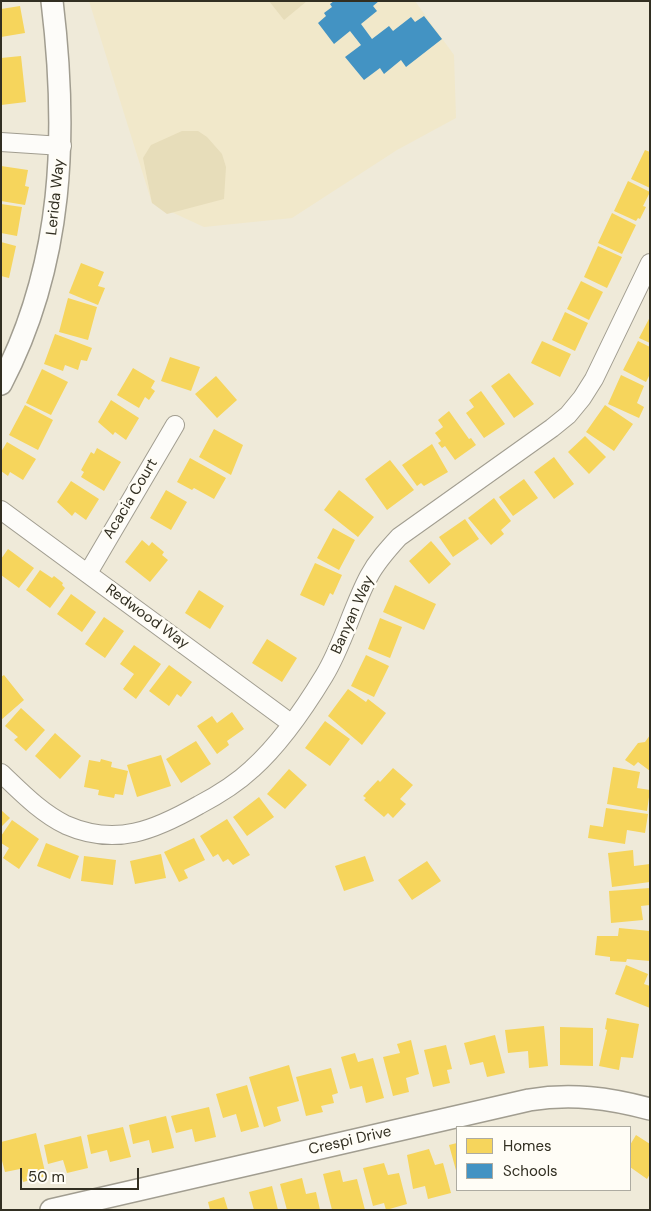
<!DOCTYPE html>
<style>
body{margin:0}
#map{position:relative;width:651px;height:1211px;overflow:hidden;background:#efead9;font-family:"DM Sans",sans-serif}
canvas{display:block}
.frame{position:absolute;inset:0;border:2px solid #322f22;pointer-events:none}
.legend{position:absolute;left:456px;top:1126px;width:175px;height:65px;box-sizing:border-box;background:#fffdf6;border:1px solid #adaba1;margin:0;padding:6px 9px;list-style:none;font-size:15px;color:#322f22}
.legend li{display:flex;align-items:center;gap:10px;height:25px}
.legend b{width:25px;border:1px solid #adaba1}
.scale{position:absolute;left:20px;top:1168px;width:119px;height:22px;box-sizing:border-box;border:2px solid #322f22;border-top:0;padding-left:6px;font-size:15px;line-height:18px;white-space:nowrap;color:#322f22;-webkit-text-stroke:4px #fffdf6;paint-order:stroke}
</style>
<div id="map">
<canvas width="651" height="1211"></canvas>
<div class="frame"></div>
<ul class="legend">
<li><b style="height:14px;background:#f6d55c"></b>Homes</li>
<li><b style="height:14px;background:#4393c3"></b>Schools</li>
</ul>
<div class="scale">50 m</div>
</div>
<script>
const g = document.querySelector('canvas').getContext('2d');
g.lineJoin = 'round';
function fill(path, color) {
  g.fillStyle = color;
  g.fill(path, 'evenodd');
}
function stroke(path, color, width, dash) {
  g.strokeStyle = color;
  g.lineWidth = width;
  g.lineCap = dash ? 'butt' : 'round';
  g.setLineDash(dash || []);
  g.stroke(path);
}
function drawText(font, color, halo, rows, align = 'center') {
  g.font = font + ' "DM Sans",sans-serif';
  g.lineWidth = 5;
  g.setLineDash([]);
  g.textBaseline = 'middle';
  g.strokeStyle = halo;
  g.fillStyle = color;
  for (const [text, x, y, turn = 0] of rows) {
    g.save();
    g.translate(x, y);
    g.rotate((+turn || 0) * Math.PI / 180);
    g.textAlign = isNaN(turn) ? turn : align;
    if (halo) g.strokeText(text, 0, 0);
    g.fillText(text, 0, 0);
    g.restore();
  }
}
fill(new Path2D(`
 M89,1H415L454,55L456,118L397,150L292,218L204,227L152,203Z`), '#f1e8ca');
fill(new Path2D(`
 M269,1H307L284,20Z
 M182,131H198L207,137L222,154L226,167L224,199L167,214L152,203L143,158L151,145Z`), '#e7ddba');
fill(new Path2D(`
 M20,6L25,33L1,37V9Z
 M21,56L26,102L1,105V58Z
 M645,150L650,152V188L631,179Z
 M1,166L28,170L25,186L29,187L25,205L1,201Z
 M628,181L650,192L643,206L646,207L640,219L638,218L636,221L614,211Z
 M1,204L22,207L17,236L1,233Z
 M612,213L636,225L622,254L598,243Z
 M1,242L16,246L9,278L1,276Z
 M598,246L622,257L607,288L584,277Z
 M81,263L104,272L98,286L105,288L98,305L69,293Z
 M581,281L603,292L589,320L567,309Z
 M68,298L97,307L88,340L59,332Z
 M565,312L588,323L575,351L552,340Z
 M650,317V343L639,338Z
 M55,334L92,348L87,361L81,360L78,370L65,365L63,371L44,364Z
 M542,341L571,354L560,377L531,363Z
 M638,341L650,347V374L646,382L623,370Z
 M170,357L200,367L191,391L161,381Z
 M133,368L155,381L151,388L155,391L149,400L145,397L139,408L117,395Z
 M42,369L68,382L51,415L26,403Z
 M509,373L534,404L514,418L491,386Z
 M621,375L644,386L637,403L644,407L639,418L608,404Z
 M216,376L237,400L217,418L195,394Z
 M481,391L505,424L484,438L466,413L474,407L469,400Z
 M111,400L139,418L126,440L115,432L113,435L98,422Z
 M25,405L53,420L38,450L9,435Z
 M605,405L633,424L614,451L586,432Z
 M449,411L469,439L471,438L476,445L455,460L445,446L442,448L438,443L441,441L435,433L443,427L438,420Z
 M214,429L243,445L231,475L199,457Z
 M585,436L606,457L589,474L568,452Z
 M7,442L36,459L23,480L10,472L8,476L1,471V452Z
 M432,444L448,472L424,486L421,483L417,486L402,465Z
 M97,448L121,462L104,491L81,477L84,472L81,470L91,452L94,454Z
 M554,457L574,484L554,499L534,472Z
 M190,458L226,478L214,499L194,488L192,490L177,482Z
 M390,460L414,490L387,510L365,479Z
 M524,479L538,498L513,516L499,497Z
 M71,481L99,499L86,520L75,512L72,516L57,502Z
 M166,490L187,502L171,530L150,518Z
 M339,490L374,517L358,537L324,510Z
 M494,498L511,521L501,530L504,534L491,545L468,518Z
 M465,519L479,539L453,557L439,537Z
 M333,528L355,540L339,570L317,558Z
 M142,540L149,546L152,542L164,552L162,555L168,560L150,582L125,562Z
 M431,541L451,564L429,584L409,561Z
 M8,549L34,568L19,588L1,575V559Z
 M315,563L342,575L333,595L330,593L324,606L300,595Z
 M40,570L52,578L54,576L63,583L62,585L65,588L50,608L26,590Z
 M395,585L436,604L424,630L383,612Z
 M199,590L224,606L210,629L185,613Z
 M71,594L96,612L82,632L57,614Z
 M104,617L124,631L105,658L85,644Z
 M380,618L402,627L390,658L368,649Z
 M267,639L297,658L282,682L252,663Z
 M134,645L161,664L136,699L123,689L134,674L120,664Z
 M366,655L389,666L374,697L351,686Z
 M169,665L192,682L181,697L177,694L169,706L149,691Z
 M4,675L24,700L1,720V677Z
 M348,689L366,702L368,699L386,713L362,745L328,716Z
 M21,708L45,730L26,751L14,740L18,737L5,726Z
 M232,712L244,729L227,741L229,745L217,754L197,726L212,716L217,723Z
 M325,721L350,739L330,766L305,748Z
 M55,733L81,756L60,779L35,756Z
 M650,735V771L638,762L634,766L625,760L638,743L645,742Z
 M196,741L211,764L181,783L166,759Z
 M161,755L171,786L137,797L127,765Z
 M101,759L112,762L111,767L128,771L123,795L115,794L114,798L98,795L99,790L84,787L89,760L100,762Z
 M613,767L640,772L637,788L650,790L647,811L607,804Z
 M393,768L413,785L400,799L406,804L393,818L388,813L384,817L364,800L366,798L363,796L378,780L380,782Z
 M289,769L307,785L285,809L267,794Z
 M259,797L274,817L247,836L233,817Z
 M606,808L648,814L645,833L627,830L625,844L588,838L590,825L603,827Z
 M1,810L10,818L1,827Z
 M227,819L250,855L233,865L228,859L223,862L218,854L213,857L200,836Z
 M12,820L39,839L19,869L3,858L9,848L1,843V836Z
 M194,838L205,860L184,870L188,878L179,882L164,852Z
 M46,843L79,856L70,879L37,866Z
 M633,850L634,866L650,864V882L612,887L608,853Z
 M161,854L166,878L135,884L130,861Z
 M84,856L116,860L113,885L81,881Z
 M365,856L374,881L344,891L335,866Z
 M427,861L441,881L412,900L398,880Z
 M650,888V905L641,906L643,920L611,923L609,891Z
 M619,928L650,931V961L627,959L626,962L610,961V957L595,955L597,936H618Z
 M626,965L648,974L644,984L650,986V1008L615,994Z
 M607,1018L639,1024L633,1058L621,1057L619,1070L599,1066L607,1030L605,1029Z
 M544,1026L548,1066L529,1068L528,1051L508,1053L505,1030Z
 M560,1027L593,1028V1066L560,1065Z
 M495,1035L505,1073L487,1077L483,1062L470,1065L464,1043Z
 M411,1040L419,1074L406,1078L409,1092L393,1096L383,1057L400,1053L397,1044Z
 M446,1045L452,1069L447,1070L450,1083L433,1087L424,1050Z
 M355,1053L358,1062L373,1058L384,1098L366,1103L362,1086L350,1089L341,1057Z
 M289,1065L299,1101L277,1107L281,1121L264,1127L249,1077Z
 M331,1068L338,1093L332,1095L334,1103L321,1106L323,1112L306,1116L296,1077Z
 M247,1085L259,1127L241,1132L236,1114L223,1118L216,1094Z
 M209,1107L216,1137L195,1142L192,1129L176,1133L171,1116Z
 M166,1116L174,1148L152,1153L149,1140L133,1144L129,1125Z
 M123,1127L131,1157L110,1162L107,1150L91,1154L87,1135Z
 M36,1133L46,1176L23,1182L20,1169L5,1172L1,1157V1142Z
 M636,1135L650,1144V1174L647,1179L630,1167V1145Z
 M81,1136L88,1168L67,1173L63,1160L48,1164L44,1145Z
 M457,1143V1174L449,1145Z
 M429,1149L435,1165L443,1163L451,1193L428,1199L425,1186L413,1189L407,1155Z
 M384,1163L388,1175L399,1173L407,1204L386,1210L384,1203L373,1206L363,1168Z
 M340,1170L343,1182L357,1179L365,1210H332L323,1174Z
 M302,1178L306,1194L316,1192L320,1210H287L280,1184Z
 M272,1186L278,1210H254L249,1192Z
 M224,1197L228,1210H210L208,1202Z`), '#f6d55c');
fill(new Path2D(`
 M334,1H379L373,6L377,11L361,24L372,39L389,26L393,31L411,17L415,22L424,16L442,39L406,67L401,60L384,74L380,68L364,80L345,57L361,45L350,31L334,44L318,23L326,16L324,13L332,7L330,4Z`), '#4393c3');
const minor = new Path2D(`
 M1,142L62,146
 M1,510L292,724
 M88,573L175,425
 M1,773C21,792 41,813 66,825C116,847 155,830 199,805C218,795 236,784 252,769C281,743 304,709 324,676C343,645 352,608 369,576C377,561 388,549 399,537L552,428L568,415L582,398L594,379L650,263`);
const tertiary = new Path2D(`
 M1,384C64,264 68,133 52,1
 M51,1210L529,1100C571,1093 609,1098 650,1109`);
stroke(minor, '#a19d90', 20);
stroke(tertiary, '#a19d90', 24);
stroke(minor, '#fdfcf9', 18);
stroke(tertiary, '#fdfcf9', 21);
drawText('15px', '#322f22', '#fffdf6', [
 ["Lerida Way",56,197,-84],
 ["Acacia Court",131,499,-59],
 ["Banyan Way",353,615,-66],
 ["Redwood Way",147,617,36],
 ["Crespi Drive",350,1141,-13]
]);
</script>
